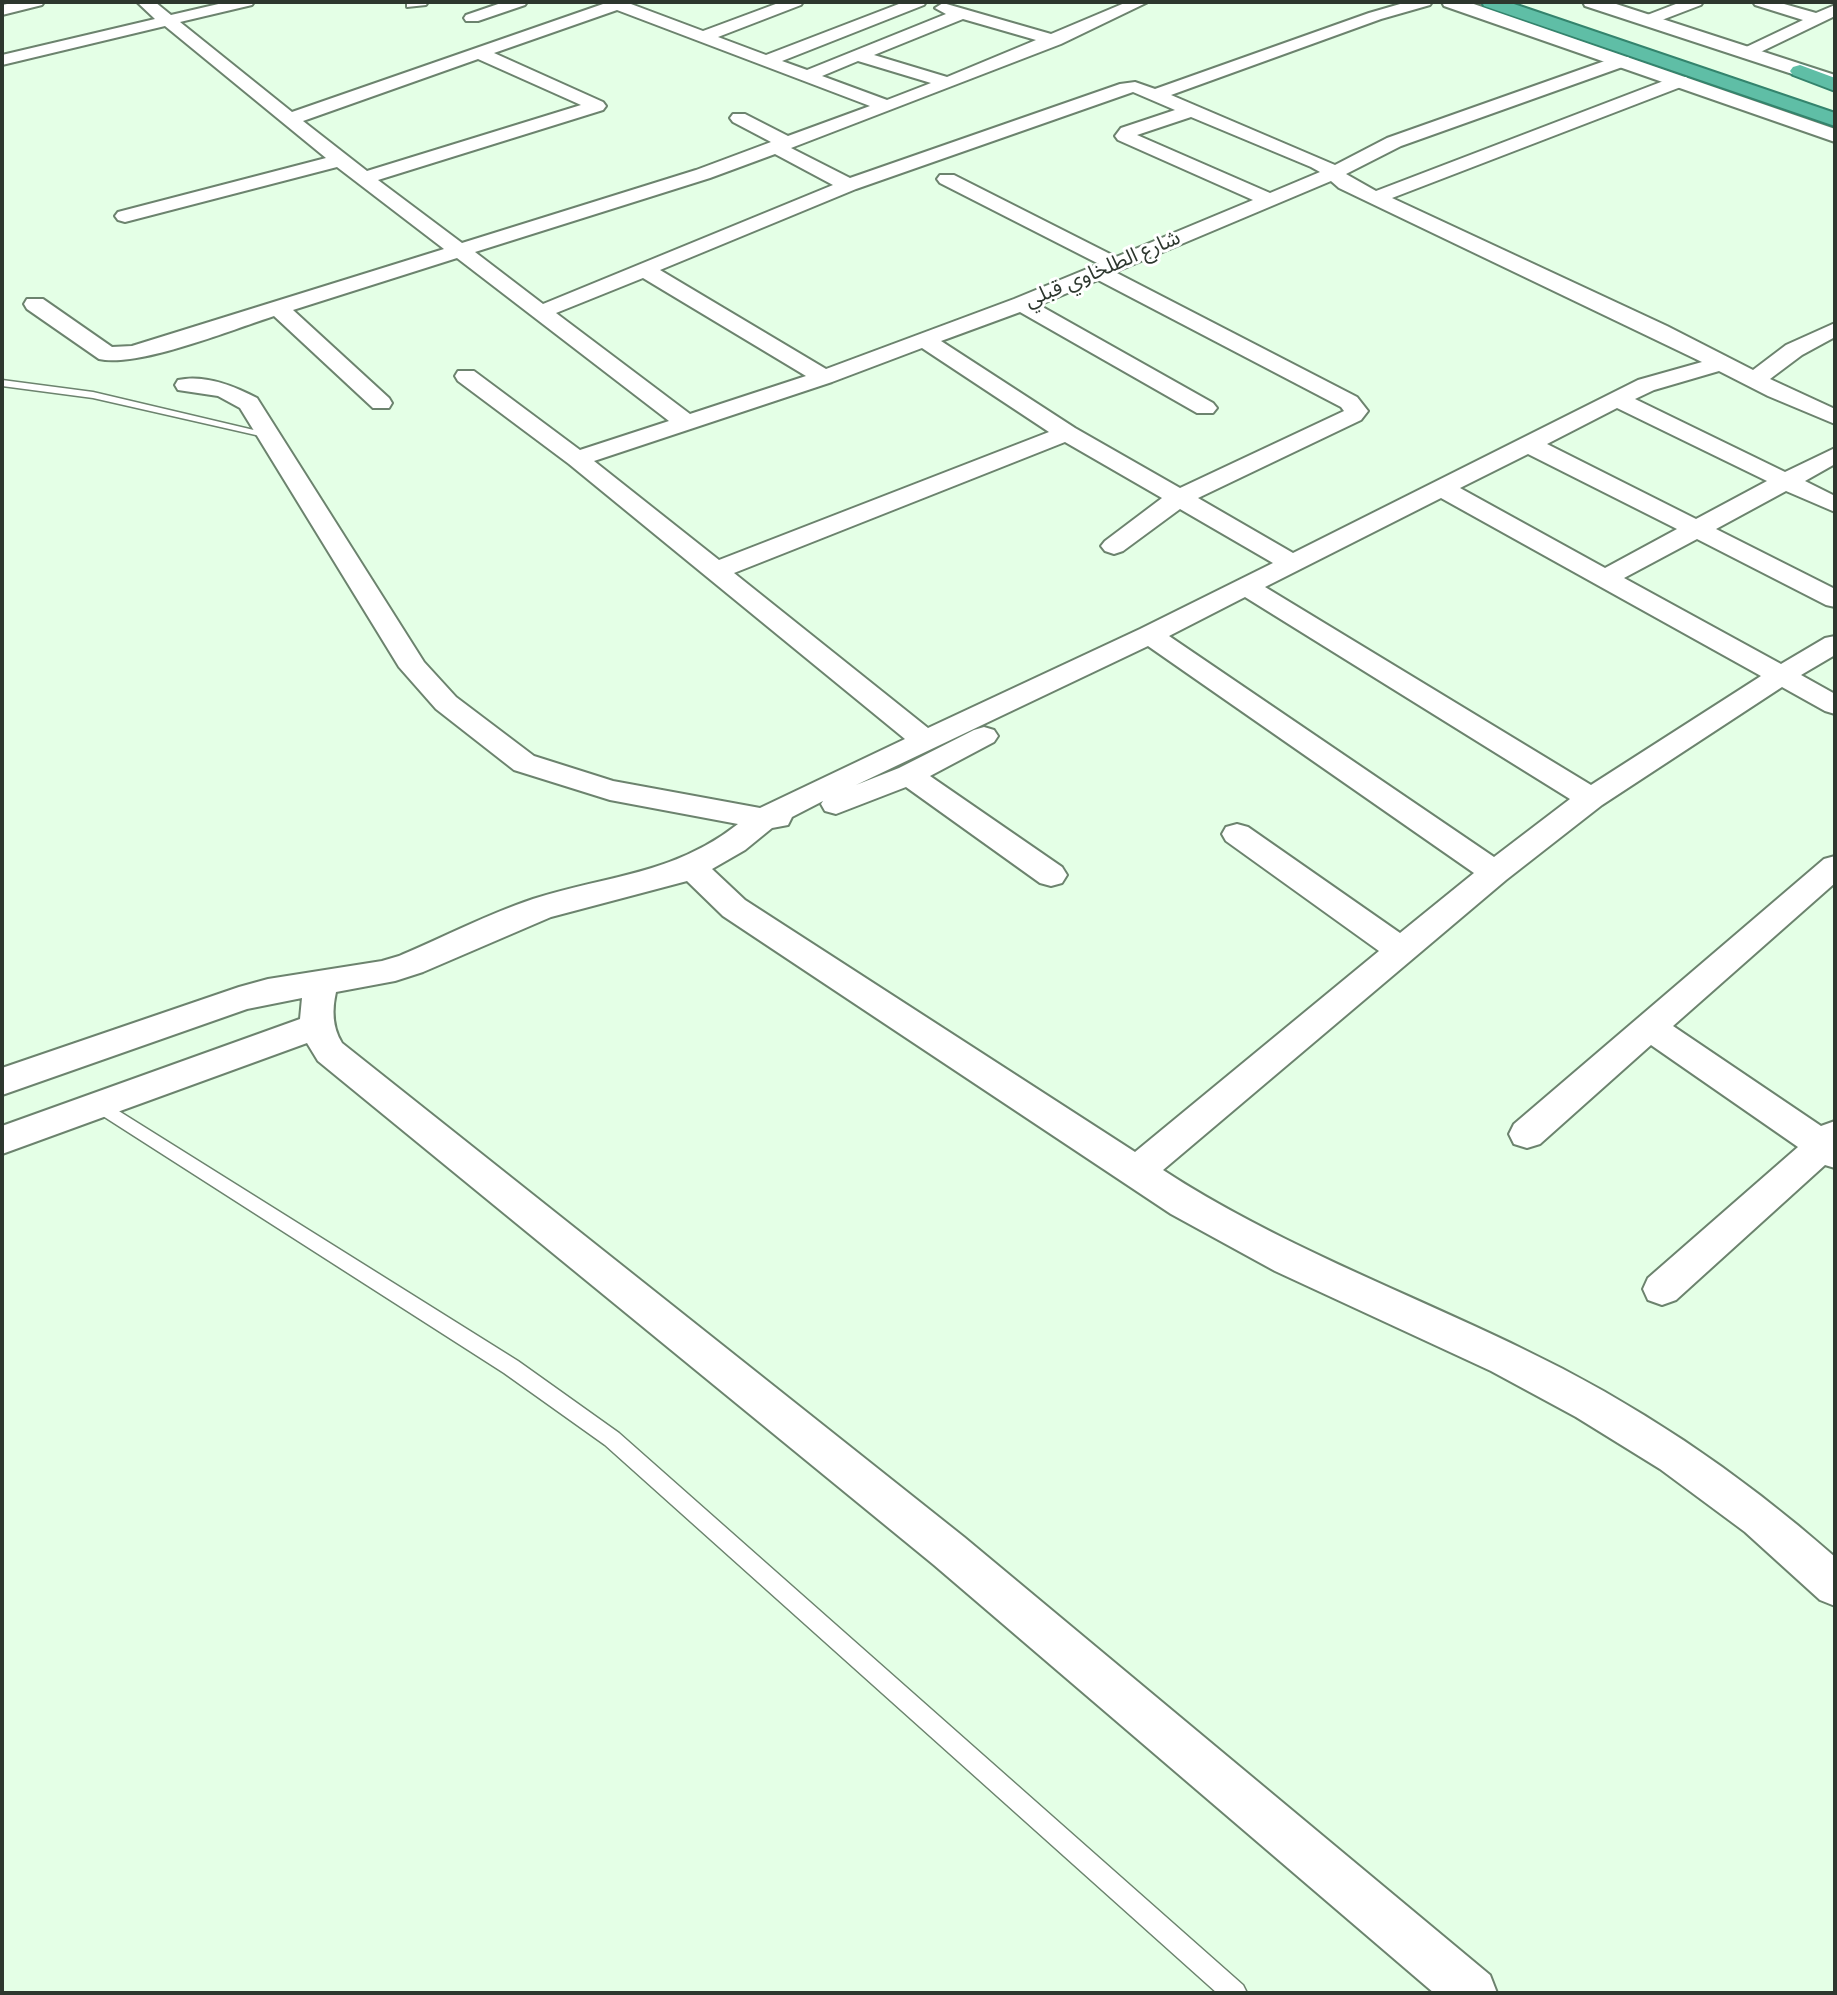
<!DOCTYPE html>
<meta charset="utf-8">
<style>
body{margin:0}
#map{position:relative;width:1837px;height:1995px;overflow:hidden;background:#e4ffe6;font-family:Roboto,sans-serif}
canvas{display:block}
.frame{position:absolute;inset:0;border:4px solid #2d372e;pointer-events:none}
</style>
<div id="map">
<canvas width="1837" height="1995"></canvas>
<div class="frame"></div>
</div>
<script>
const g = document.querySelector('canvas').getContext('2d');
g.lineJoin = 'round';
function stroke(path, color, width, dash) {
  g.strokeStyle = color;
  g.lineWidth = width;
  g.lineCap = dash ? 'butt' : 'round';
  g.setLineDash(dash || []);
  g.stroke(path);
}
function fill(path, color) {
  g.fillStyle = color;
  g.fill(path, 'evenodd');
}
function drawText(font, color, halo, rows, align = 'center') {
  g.font = font + ' Roboto,"Noto Sans Arabic",sans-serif';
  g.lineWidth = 6;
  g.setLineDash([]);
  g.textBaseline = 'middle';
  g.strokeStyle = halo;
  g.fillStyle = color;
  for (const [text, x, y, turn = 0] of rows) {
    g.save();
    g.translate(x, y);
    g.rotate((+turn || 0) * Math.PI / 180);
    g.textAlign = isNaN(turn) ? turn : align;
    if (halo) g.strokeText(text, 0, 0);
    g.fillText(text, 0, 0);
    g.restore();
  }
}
const service = new Path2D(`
 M2,380L93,392L275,435L269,438L93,398L2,386Z
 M98,1098L518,1361L619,1433L1243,1985L1247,1993H1217L605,1445L504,1373L92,1109L90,1104L92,1099Z`);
const minor = new Path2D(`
 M17,2H44L42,5L2,15V5Z
 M137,2H155L171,15L227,2H254L252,5L180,22L292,112L603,4L602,2H632L631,4L703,31L781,2H803L801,5L718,37L766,55L904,2H926L924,5L782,61L807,70L946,14L935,8L943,3L1051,34L1127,2H1148L1061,44L791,148L850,178L1120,84L1135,82L1155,89L1369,13L1407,2H1432L1430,5L1381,19L1171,95L1335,165L1387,138L1616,57H1628L1631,61L1628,65L1401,146L1346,174L1376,191L1674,77H1686L1689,81L1686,85L1392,198L1667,326L1753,370L1786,345L1835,323V337L1802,355L1770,379L1835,409V424L1768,396L1719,371L1654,390L1635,399L1785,472L1835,448V464L1805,481L1835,496V512L1786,491L1716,529L1835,589V607L1826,605L1697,539L1624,578L1781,664L1825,638L1835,636V655L1801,675L1835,694V714L1825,711L1782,687L1602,805L1506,880L1163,1170C1275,1243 1399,1289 1519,1347C1636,1403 1737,1471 1835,1557V1606L1820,1600L1745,1532L1660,1469L1576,1417L1491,1371L1275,1271L1171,1214L723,916L687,881L551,917L423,972L395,981L336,992C332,1010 332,1027 342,1043L964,1537L1490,1975L1497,1993H1434L934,1565L318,1061L307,1043L2,1154V1126L300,1019L302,998L247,1009L2,1095V1068L239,987L268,979L382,961L399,956C444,937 488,914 533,899C608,875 673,875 738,824L610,800L514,770L436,709L399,667L240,408L218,396L178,390L175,385L178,380C205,374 234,386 257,398L424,662L456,697L534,756L613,781L760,808L905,739L569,464L458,381L455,376L458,371H474L580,450L669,421L457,258L293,310L389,398L392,403L389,408H373L274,316C234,329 137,368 99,359L27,309L24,304L27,299H43L112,347L132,346L444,249L337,167L125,222L118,220L115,216L118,212L326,158L165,26L2,65V55L155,19ZM617,10L870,106L788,136L745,114H733L730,118L733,122L771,142L696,170L462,243L378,180L603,110L606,106L603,102L494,53ZM963,19L1036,40L947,77L874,55ZM478,59L581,105L367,171L303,121ZM858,61L931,83L887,100L822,76ZM1133,92L1175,110L1121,128L1115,136L1118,140L1253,200L1116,257L954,175H940L937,179L940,183L1099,264L1014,299L826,369L660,270L856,189ZM1191,117L1311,167L1320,172L1270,193L1137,135ZM775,154L833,185L543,304L475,252L710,178ZM1331,181L1339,188L1702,362L1638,380L1293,553L1198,498L1361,420L1368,411L1357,397L1115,272ZM643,278L806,376L690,414L556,313ZM1098,280L1341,407L1344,411L1180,488L1075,428L941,341L1020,312L1197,413H1213L1217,408L1213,403L1039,305ZM922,348L1049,432L719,560L594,461L832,382ZM1617,408L1767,481L1696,519L1547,444ZM1065,442L1162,498L1105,541L1101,546L1105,551L1114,554L1123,551L1180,509L1273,563L1140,629L928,728L734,573ZM1528,454L1677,529L1605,568L1460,488ZM1441,498L1761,676L1591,785L1265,587ZM1245,597L1570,799L1494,857L1169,636ZM1148,646L1474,873L1400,933L1248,827L1237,824L1226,827L1222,834L1226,841L1379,951L1135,1152L745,900L712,869L745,850L772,828L788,825L792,817L823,801L821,804L825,811L836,814L906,787L1040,883L1051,886L1062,883L1067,875L1062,867L930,776L994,742L998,736L994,730L984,727L974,730L899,768L856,785Z
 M407,2H428L426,5L407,7Z
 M504,2H527L525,5L478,21H466L464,18L466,15Z
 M1681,2H1703L1701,5L1654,23L1648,25L1640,20L1642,17Z
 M1753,2H1777L1816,13L1835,5V16L1748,58L1742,57L1740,53L1742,49L1803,20L1755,5Z
 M1835,856V883L1673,1026L1821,1126L1835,1121V1168L1825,1165L1676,1300L1662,1305L1648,1300L1643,1289L1648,1278L1798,1147L1651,1045L1540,1144L1527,1148L1514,1144L1509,1134L1514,1124L1824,859Z`);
const tertiary = new Path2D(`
 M1442,2H1468L1835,129V142L1444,6Z
 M1583,2H1610L1835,75V88L1585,6Z`);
const trunk = new Path2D(`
 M1482,2H1508L1835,113V126L1484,6Z
 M1800,65L1835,78V91L1793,75L1790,71L1793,67Z`);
stroke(service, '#6c836e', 3);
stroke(minor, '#6c836e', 4);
stroke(tertiary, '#6c836e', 4);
stroke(trunk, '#34846d', 4);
fill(service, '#fff');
fill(minor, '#fff');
fill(tertiary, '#fff');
fill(trunk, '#5fbea6');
drawText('21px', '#2d372e', '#fff', [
 ["شارع الطلخاوي قبلي",1103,270,-23]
]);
</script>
